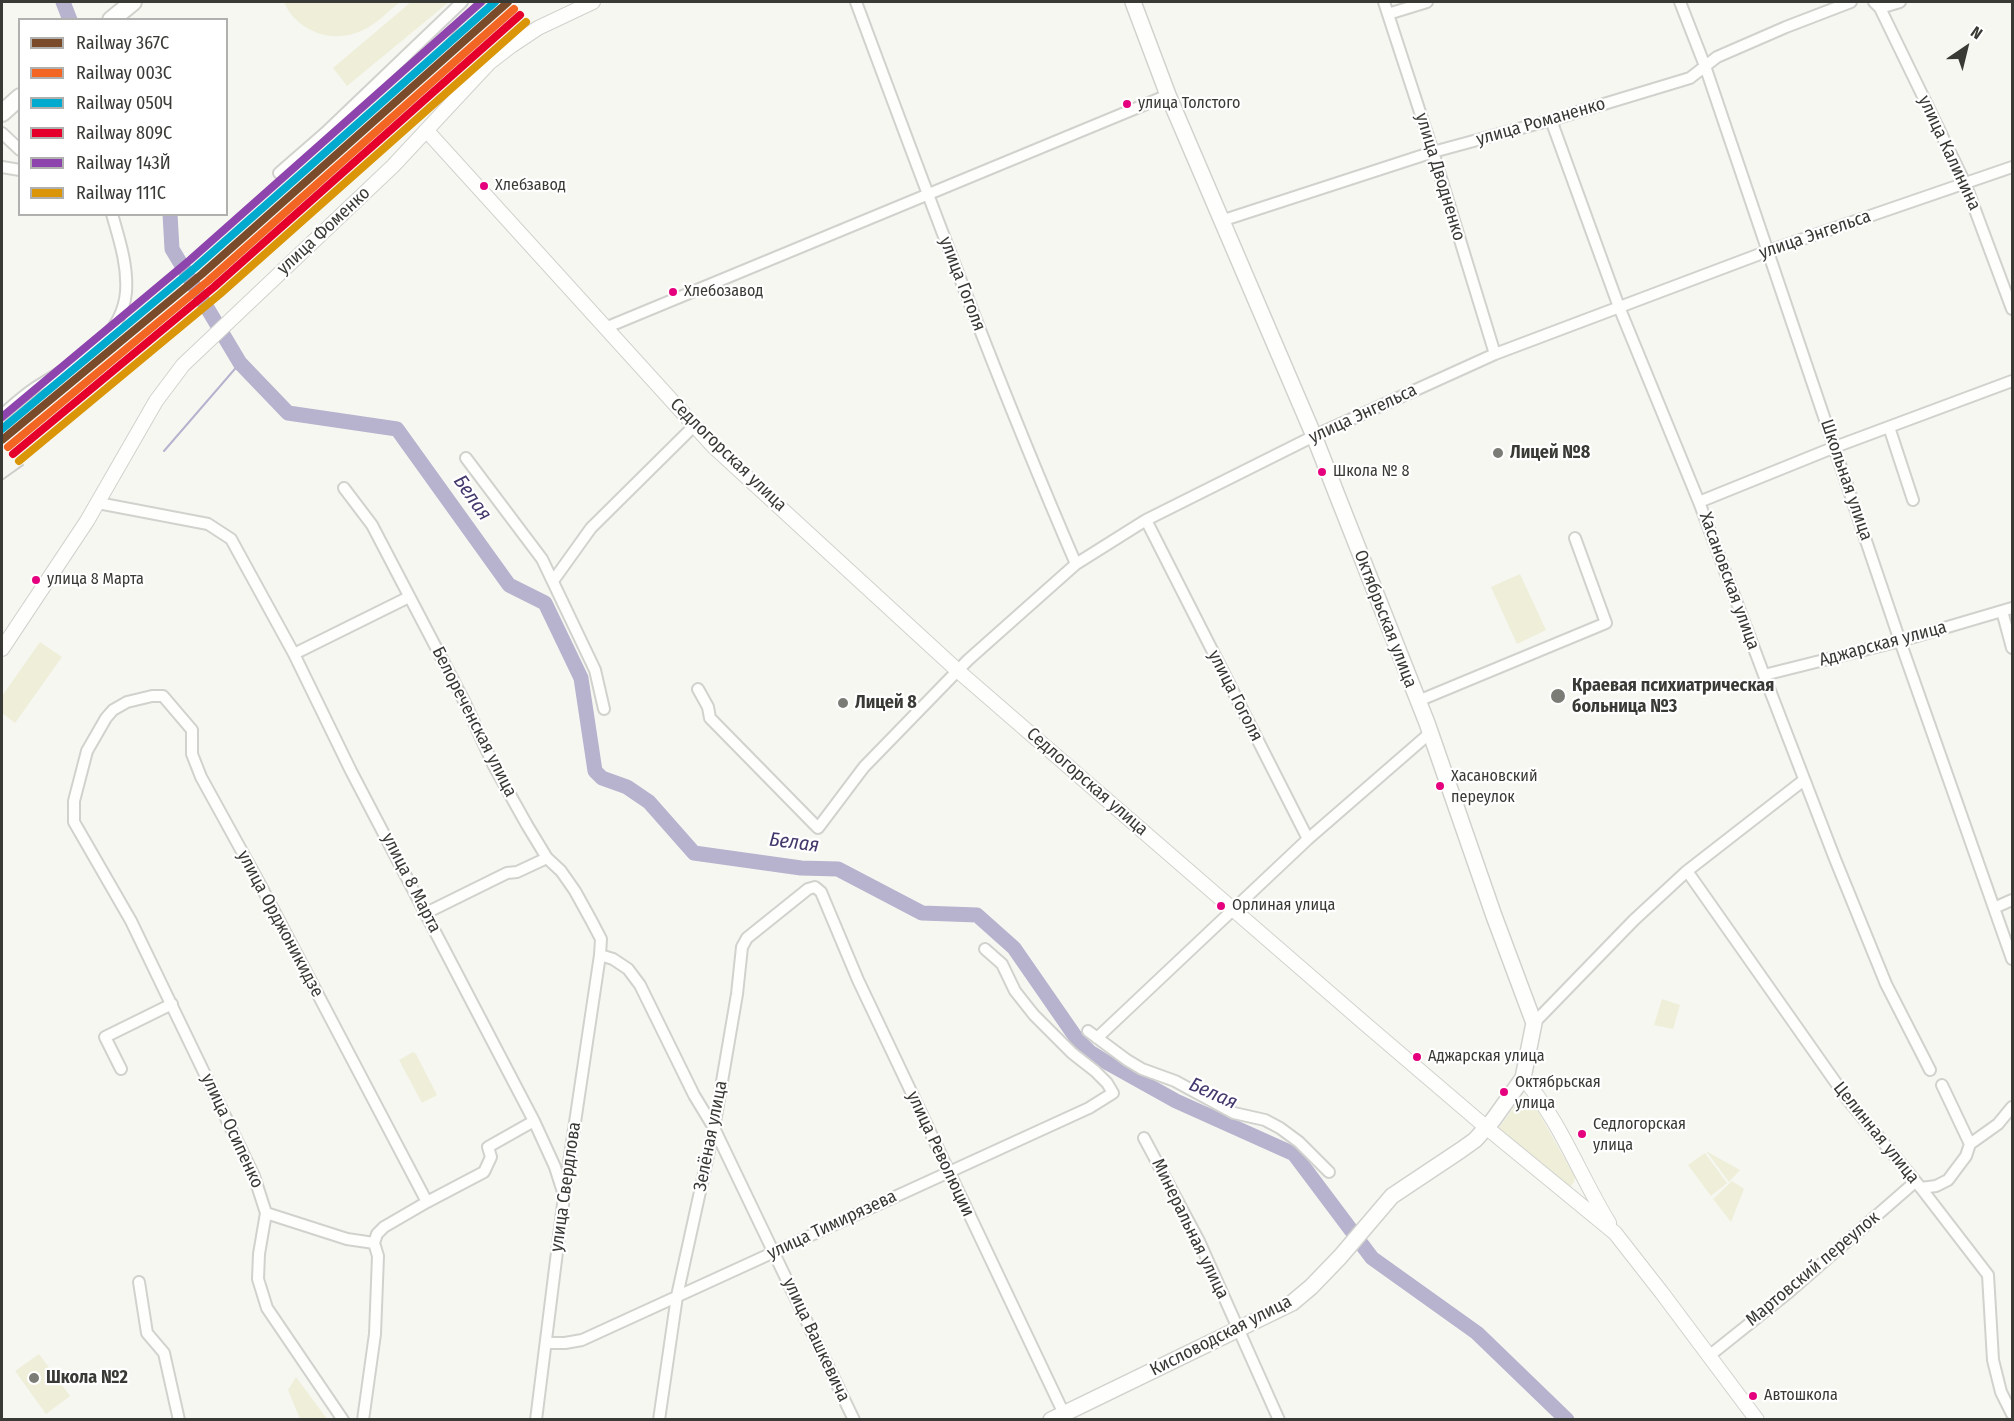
<!DOCTYPE html>
<meta charset="utf-8">
<style>
body{margin:0}
#map{position:relative;width:2014px;height:1421px;overflow:hidden;background:#f7f7f2;font-family:"Fira Sans Condensed",sans-serif}
canvas{display:block}
.frame{position:absolute;inset:0;border:3px solid #393a35;pointer-events:none}
.legend{position:absolute;left:18px;top:18px;width:210px;height:198px;box-sizing:border-box;background:#fff;border:2px solid #b0b0ae;margin:0;padding:8px 10px;list-style:none;font-size:18px;color:#393a35}
.legend li{display:flex;align-items:center;gap:12px;height:30px}
.legend b{width:30px;border:2px solid #b0b0ae}
.north{position:absolute;left:1936px;top:18px;width:60px;height:60px;-webkit-text-stroke:4px #fff;paint-order:stroke;rotate:35deg;font-size:16px;font-weight:700;line-height:24px;text-align:center;color:#393a35}
.north::after{content:'';display:block;margin:auto;width:21px;height:27px;background:#393a35;clip-path:polygon(50% 0,100% 100%,50% 72%,0 100%)}
</style>
<div id="map">
<canvas width="2014" height="1421"></canvas>
<div class="frame"></div>
<ul class="legend">
<li><b style="height:8px;background:#7a4b2a"></b>Railway 367С</li>
<li><b style="height:8px;background:#f26522"></b>Railway 003С</li>
<li><b style="height:8px;background:#00a9ce"></b>Railway 050Ч</li>
<li><b style="height:8px;background:#e4002b"></b>Railway 809С</li>
<li><b style="height:8px;background:#8e44ad"></b>Railway 143Й</li>
<li><b style="height:8px;background:#da9608"></b>Railway 111С</li>
</ul>
<div class="north">N</div>
</div>
<script>
const g = document.querySelector('canvas').getContext('2d');
g.lineJoin = 'round';
function fill(path, color) {
  g.fillStyle = color;
  g.fill(path, 'evenodd');
}
function stroke(path, color, width, dash) {
  g.strokeStyle = color;
  g.lineWidth = width;
  g.lineCap = dash ? 'butt' : 'round';
  g.setLineDash(dash || []);
  g.stroke(path);
}
function drawText(font, color, halo, rows, align = 'center') {
  g.font = font + ' "Fira Sans Condensed",sans-serif';
  g.lineWidth = 4.5;
  g.setLineDash([]);
  g.textBaseline = 'middle';
  g.strokeStyle = halo;
  g.fillStyle = color;
  for (const [text, x, y, turn = 0] of rows) {
    g.save();
    g.translate(x, y);
    g.rotate((+turn || 0) * Math.PI / 180);
    g.textAlign = isNaN(turn) ? turn : align;
    if (halo) g.strokeText(text, 0, 0);
    g.fillText(text, 0, 0);
    g.restore();
  }
}
fill(new Path2D(`
 M284,2H400C388,11 377,24 363,30C334,45 297,32 284,2Z
 M411,2H449L347,86L333,68Z
 M1520,574L1546,630L1517,644L1491,587Z
 M40,642L62,657L15,723L2,713V696Z
 M1662,999L1680,1005L1673,1029L1654,1025Z
 M413,1052L416,1054L437,1095L422,1103L399,1060Z
 M1525,1096L1531,1099L1575,1177L1574,1182L1571,1186L1566,1185L1499,1128L1520,1099Z
 M1706,1151L1740,1170L1729,1182Z
 M1705,1153L1727,1183L1711,1196L1688,1165Z
 M1732,1181L1744,1189L1731,1222L1713,1199Z
 M39,1354L70,1396L46,1414L15,1371Z
 M296,1377L327,1419H300L288,1390Z`), '#eeeed9');
stroke(new Path2D(`
 M164,451L240,363`), '#b7b2cd', 2);
stroke(new Path2D(`
 M63,2L70,20
 M170,214L172,249L240,363L288,413L397,429L509,585L545,603L581,678L595,771L602,778L627,787L649,802L694,853L801,868L838,869L922,913L977,915L1014,948L1077,1039L1090,1052L1106,1062L1176,1101L1294,1154L1372,1258L1477,1333L1567,1420`), '#b7b2cd', 15);
const minor = new Path2D(`
 M856,2C926,190 996,379 1076,564
 M1384,2L1433,152L1495,354
 M1680,2L1705,66L1900,641L2012,959
 M1874,2L1880,8L1965,183L2012,309
 M1880,8L1900,2
 M1388,14L1427,2
 M1551,120L1619,307L1699,502L1764,675L1835,859L1886,984L1930,1070
 M2,133L20,150
 M2,167L20,170
 M279,173L325,133L462,2
 M1221,221L1433,152L1551,120L1690,78L1717,57L1786,27L1851,2
 M605,328L1168,95
 M2,415C13,405 25,394 38,386C74,363 122,340 126,292C128,265 119,239 112,214
 M1889,427L1913,500
 M466,458L542,559L595,670L604,709
 M344,488L372,525L464,701L494,766L527,825L547,858L561,871L575,891L591,920L601,939L600,955L564,1196L536,1420
 M1699,502L1835,447L2012,381
 M98,503L208,524L231,539L294,654L351,771L534,1121L555,1167L563,1192
 M1146,520L1308,839
 M553,581L591,528L695,425
 M2002,611L2012,648
 M294,654L409,597
 M1764,675L1900,641L2012,608
 M698,689L708,707L710,718L818,828L864,767L968,660L1076,564L1146,520L1314,436L1495,354L1768,251L2012,167
 M1418,701L1606,623L1575,538
 M1687,871L1848,1100L1921,1188L1988,1275L1993,1360L2001,1392L2012,1414
 M1994,908L2012,900
 M426,913L507,873L517,872L547,858
 M600,955L613,959L628,969L640,985L694,1095L714,1128L854,1420
 M1534,1023L1634,920L1687,871L1804,780
 M1088,1031L1127,1060L1142,1069L1175,1081L1234,1113L1265,1120L1280,1128L1299,1142L1329,1172
 M1097,1038L1308,839L1430,733
 M121,1069L105,1037L172,1004
 M1942,1085L1970,1144
 M1144,1138L1199,1241L1279,1420
 M1921,1188L1936,1186L1948,1180L1966,1156L1970,1144L1998,1124L2012,1107
 M266,1213L347,1239L374,1243L377,1234L384,1227L427,1202L484,1172L491,1157L488,1147L534,1121
 M139,1282L147,1333L164,1353L179,1420
 M546,1343H565L582,1340L1089,1108L1113,1093L1107,1083L1095,1071L1072,1053L1034,1015L1015,991L1002,964L985,949
 M1709,1356L1789,1292L1915,1182
 M343,1420L267,1308L258,1279L259,1254L266,1213L254,1176L131,921L74,822V801L87,751L106,718L113,710L127,702L152,696H163L192,730V754L201,777L262,888L427,1202
 M363,1420L375,1334L378,1256L374,1243
 M659,1420L677,1296L714,1128L737,994L742,947L747,938L808,889L815,887L821,892L858,980L1066,1418`);
const tertiary = new Path2D(`
 M427,131L713,446L957,670L1363,1022L1487,1128L1615,1233L1662,1293L1757,1420
 M2,649L87,521L156,401L183,365L393,166L489,63L511,46L538,28L593,2
 M1523,1078C1560,1120 1580,1176 1609,1223`);
const secondary = new Path2D(`
 M1051,1420L1292,1303L1311,1287L1340,1257L1392,1196L1461,1150L1475,1140L1493,1120L1523,1078L1534,1023L1494,916L1427,723L1339,500L1314,436L1168,95L1133,2`);
const primary = new Path2D(`
 M111,20L133,2
 M2,113L20,97`);
stroke(minor, '#d1d1cd', 14);
stroke(tertiary, '#d1d1cd', 16);
stroke(secondary, '#d1d1cd', 18);
stroke(primary, '#d1d1cd', 20);
stroke(minor, '#fefefd', 10);
stroke(tertiary, '#fefefd', 14);
stroke(secondary, '#fefefd', 15);
stroke(primary, '#fefefd', 16);
stroke(new Path2D(`
 M419,73L461,24L486,2
 M2,480L23,465`), '#ccccca', 2);
stroke(new Path2D(`
 M2,440L202,274L508,2`), '#7a4b2a', 8);
stroke(new Path2D(`
 M8,447L208,281L514,9`), '#f26522', 8);
stroke(new Path2D(`
 M2,429L196,267L495,2`), '#00a9ce', 8);
stroke(new Path2D(`
 M13,454L214,287L520,15`), '#e4002b', 8);
stroke(new Path2D(`
 M2,417L190,260L481,2`), '#8e44ad', 8);
stroke(new Path2D(`
 M19,461L220,294L526,22`), '#da9608', 8);
for (const [x, y, r, color] of [
 [1127,104,5,"#e5007d"],
 [484,186,5,"#e5007d"],
 [673,292,5,"#e5007d"],
 [1498,453,6,"#7c7c77"],
 [1322,472,5,"#e5007d"],
 [36,580,5,"#e5007d"],
 [1558,696,8,"#7c7c77"],
 [843,703,6,"#7c7c77"],
 [1440,786,5,"#e5007d"],
 [1221,906,5,"#e5007d"],
 [1417,1057,5,"#e5007d"],
 [1504,1092,5,"#e5007d"],
 [1582,1134,5,"#e5007d"],
 [34,1378,6,"#7c7c77"],
 [1753,1396,5,"#e5007d"]
]) {
  const dot = new Path2D();
  dot.arc(x, y, r, 0, 2 * Math.PI);
  g.fillStyle = color;
  g.fill(dot);
  stroke(dot, '#fff', 2);
}
drawText('16px', '#393a35', '#fff', [
 ["улица Толстого",1138,104],
 ["Хлебзавод",495,186],
 ["Хлебозавод",684,292],
 ["Школа № 8",1333,472],
 ["улица 8 Марта",47,580],
 ["Хасановский",1451,777],
 ["переулок",1451,798],
 ["Орлиная улица",1232,906],
 ["Аджарская улица",1428,1057],
 ["Октябрьская",1515,1083],
 ["улица",1515,1104],
 ["Седлогорская",1593,1125],
 ["улица",1593,1146],
 ["Автошкола",1764,1396]
], 'left');
drawText('18px', '#393a35', '#fff', [
 ["улица Романенко",1541,122,-16],
 ["улица Калинина",1949,153,65],
 ["улица Дводненко",1440,177,73],
 ["улица Фоменко",324,231,-43],
 ["улица Энгельса",1815,235,-19],
 ["улица Гоголя",962,284,69],
 ["улица Энгельса",1363,414,-25],
 ["Седлогорская улица",728,455,44],
 ["Школьная улица",1846,480,71],
 ["Хасановская улица",1729,581,70],
 ["Октябрьская улица",1385,619,69],
 ["Аджарская улица",1883,644,-15],
 ["улица Гоголя",1235,696,63],
 ["Белореченская улица",474,722,63],
 ["Седлогорская улица",1087,782,41],
 ["улица 8 Марта",411,883,63],
 ["улица Орджоникидзе",280,924,62],
 ["улица Осипенко",232,1131,65],
 ["Целинная улица",1876,1133,51],
 ["Зелёная улица",711,1136,-79],
 ["улица Революции",940,1154,65],
 ["улица Свердлова",566,1187,-82],
 ["улица Тимирязева",832,1225,-25],
 ["Минеральная улица",1190,1229,64],
 ["Мартовский переулок",1813,1269,-40],
 ["Кисловодская улица",1221,1336,-27],
 ["улица Вашкевича",816,1340,65]
]);
drawText('bold 18px', '#393a35', '#fff', [
 ["Лицей №8",1510,453],
 ["Краевая психиатрическая",1572,686],
 ["больница №3",1572,707],
 ["Лицей 8",855,703],
 ["Школа №2",46,1378]
], 'left');
drawText('italic 20px', '#45386d', '#fff', [
 ["Белая",472,498,55],
 ["Белая",794,843,7],
 ["Белая",1213,1094,24]
]);
</script>
